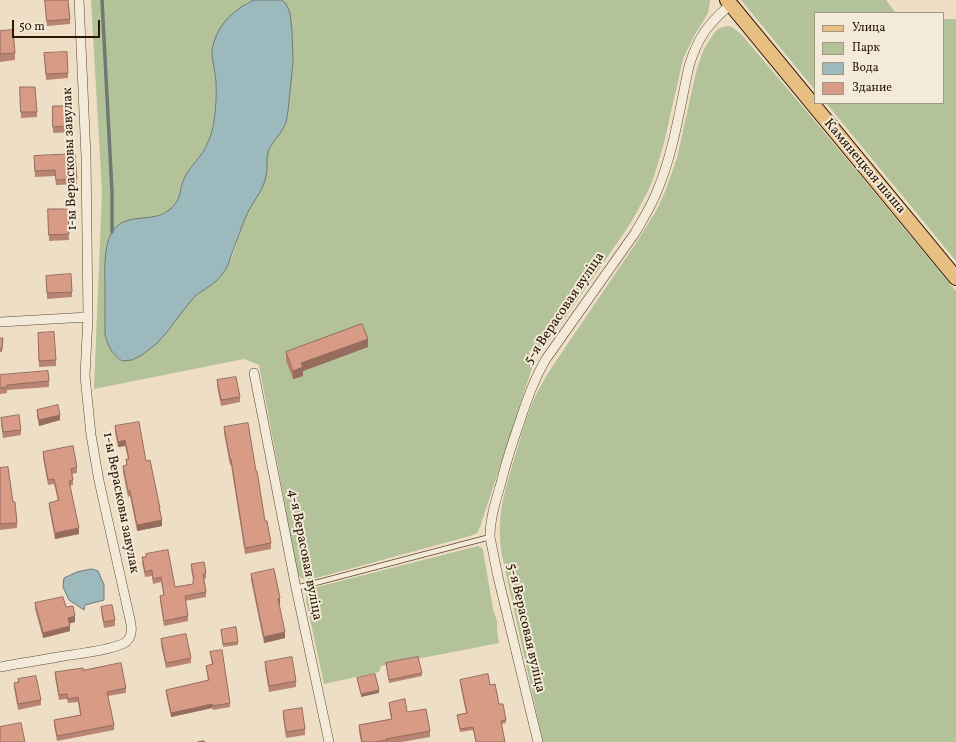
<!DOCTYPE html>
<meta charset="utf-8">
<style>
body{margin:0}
#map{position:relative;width:956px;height:742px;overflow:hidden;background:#eedec6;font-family:Vollkorn,serif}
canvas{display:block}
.legend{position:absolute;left:814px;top:12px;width:130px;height:92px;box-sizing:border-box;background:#f4eada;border:1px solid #a29684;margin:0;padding:5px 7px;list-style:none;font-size:12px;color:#281702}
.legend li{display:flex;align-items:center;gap:8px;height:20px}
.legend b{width:20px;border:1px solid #a29684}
.scale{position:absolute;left:12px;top:20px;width:88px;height:18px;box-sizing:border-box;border:2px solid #281702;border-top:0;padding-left:5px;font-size:12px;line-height:14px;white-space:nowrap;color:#281702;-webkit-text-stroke:3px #f4eada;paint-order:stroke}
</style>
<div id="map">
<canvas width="956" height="742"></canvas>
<ul class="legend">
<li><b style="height:5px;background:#e7bf83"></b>Улица</li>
<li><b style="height:11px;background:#b3c299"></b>Парк</li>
<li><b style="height:11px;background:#9cbabe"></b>Вода</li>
<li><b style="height:11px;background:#d79b86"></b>Здание</li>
</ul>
<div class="scale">50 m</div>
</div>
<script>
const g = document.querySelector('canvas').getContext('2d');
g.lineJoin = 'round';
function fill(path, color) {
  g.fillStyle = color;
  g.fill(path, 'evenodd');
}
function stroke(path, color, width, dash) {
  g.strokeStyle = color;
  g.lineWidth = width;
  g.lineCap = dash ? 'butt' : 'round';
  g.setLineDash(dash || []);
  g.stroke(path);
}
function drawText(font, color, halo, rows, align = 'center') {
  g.font = font + ' Vollkorn,serif';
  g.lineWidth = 4;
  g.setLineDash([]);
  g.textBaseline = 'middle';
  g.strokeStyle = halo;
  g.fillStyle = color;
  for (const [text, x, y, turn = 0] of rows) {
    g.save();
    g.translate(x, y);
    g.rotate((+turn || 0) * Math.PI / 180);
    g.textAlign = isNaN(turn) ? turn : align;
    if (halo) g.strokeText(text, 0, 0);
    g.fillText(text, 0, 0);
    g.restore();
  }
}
fill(new Path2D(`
 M91,0H254L245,4L213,64L216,79V96L214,117L210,139L201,155L188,171L183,182L181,194L177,203L169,211L112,232L107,246L105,263V334C108,346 111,353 122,361L167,332L189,303L196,295L213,284L232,257L244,221L267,170V159L269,149L275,140L281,132L286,123L288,111L293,62L292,30L290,13L286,4L282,0H710L709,9L707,15L694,36L683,59L664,143L654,176L648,191L632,221L622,236L548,342L540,347L529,351L530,356L533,357L534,362L480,527L477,533L470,536L309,580C304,580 300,578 298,574L259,365L244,359L94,389L102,192Z
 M741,0H886L896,13H815V90Z
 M943,19H956V261L826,103H943Z
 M728,26L732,27L741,34L819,126L956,291V742H543L502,555C501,549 500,543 500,537C498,509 508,480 516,453C521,436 526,418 533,401C539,388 546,376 554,364L636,243L656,211L665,192L677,158L696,72L703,51L714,33L718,29L723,27Z
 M478,546L482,548L483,550L493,609L497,621V630L499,643L381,666L379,672L324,684L306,600C306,594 307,591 313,588Z`), '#b3c299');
const water = new Path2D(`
 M254,0H282L286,4L290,13L292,30L293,62L288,111L286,123L281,132L275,140L269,149L267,159V170L265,181L260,192L249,210L244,221L227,267L221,276L213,284L196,295L189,303L167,332L156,344L142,355L132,360L122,361C111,353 108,346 105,334C105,319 105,304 105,289C105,270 103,248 112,232C125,211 152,224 169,210C181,201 179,193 183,181C187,171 194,164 200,156C204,152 206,146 209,140C215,127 217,96 216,81C215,71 212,61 212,51C212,48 213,45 214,42C220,22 236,8 254,0Z
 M92,569L98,571L104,585V600L85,605L84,610L69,600L63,587L64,578L77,572Z`);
fill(water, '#9cbabe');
stroke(water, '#6e7973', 1);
stroke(new Path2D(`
 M102,0L112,192V232`), '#6e7973', 3.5);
const lane = new Path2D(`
 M296,588L490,537`);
const street = new Path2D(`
 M0,322L88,317
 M254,373L296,588L329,742
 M0,667C21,663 43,660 64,656C77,654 119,649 127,641C134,634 131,624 129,615L99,481L91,435L85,376L88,317L86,157L79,0
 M538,742L498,577L490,537C490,518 496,500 501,483C506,462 513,441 520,421C527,399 534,379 546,359L635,233C643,219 652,205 658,189C674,150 680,107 689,66C698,37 708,24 730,5`);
const primary = new Path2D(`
 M727,0L956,278`);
stroke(lane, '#5a4933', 6);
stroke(street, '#5a4933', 10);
stroke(primary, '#281702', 16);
stroke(lane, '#f4eada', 4.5);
stroke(street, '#f4eada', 9);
stroke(primary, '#e7bf83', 14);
fill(new Path2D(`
 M45,0L70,19V24L47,26Z
 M0,31L15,53V60L0,62Z
 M44,53L68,73V78L46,80Z
 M20,87L37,112V117L21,118Z
 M53,106H72L73,132L53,133Z
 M34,162L77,179V184L56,185L55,176L35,177Z
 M48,209H68L69,240L49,241Z
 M46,276L72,292V297L47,299Z
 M0,338H3L2,352H0Z
 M38,339L56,360V366L39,367Z
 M368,347L303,371V376L293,379L286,361V352Z
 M0,375L49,381V387L7,390V393L0,394Z
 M217,380L240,397V402L221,406L217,386Z
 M37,410L60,420L39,426L37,416Z
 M1,418L21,430V435L3,438L1,424Z
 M115,426L146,461L160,508L162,526L137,531L130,496L128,497L123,472V466L126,465V459H128L125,446L118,447L115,432Z
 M224,427L265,521L271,543V549L245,554L231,465H230L224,433Z
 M43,452L77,467V473L72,474L73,480V485L70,486L79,534L55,539L49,508V503L58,501L54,484L48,485L43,458Z
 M0,468L13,502L17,523V528L0,530Z
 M146,554L175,587L193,584V580L191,569V564L206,573V578L204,579L206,592V597L185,601L188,616V621L164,626L160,601V596H164L161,582L153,584L152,576L145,577L142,562V557H146Z
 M251,574L280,604H279L285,638L264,643L260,624L251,580Z
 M35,603L66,607L75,622L70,623V631L43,638L35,609Z
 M101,607L115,620V626L104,628L101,612Z
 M221,630L238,642V645L223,647Z
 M161,639L191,658V663L166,668L161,645Z
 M210,652L230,703V707L213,710L212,708L171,717L166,694V690L208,681L206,666L212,665Z
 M265,662L296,681V687L269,692L265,668Z
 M386,663L422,673V676L389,683Z
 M83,670L126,688V693L108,696L114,725V730L57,741L54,725V720L80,715L78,702L68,703L67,699L59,700L55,677V672Z
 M18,679L41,700V705L18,710L14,688V683L18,682Z
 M460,680L490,685L506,720V723L501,724L505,742H476L473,730L460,732L457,715L466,713L460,683Z
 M389,703L407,712L430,731V737L402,742H361L359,731V725L391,719L389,708Z
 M283,711L305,729V735L286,738L283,717Z`), '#b98573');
fill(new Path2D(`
 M368,339V347L303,371V376L293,379V371L301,363Z
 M60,415V420L39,426V420Z
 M125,440V446L118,447V442Z
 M162,520V526L137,531V525Z
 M79,528V534L55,539V533Z
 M280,598V604H278V599Z
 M75,616V622L68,624V618Z
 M70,626V631L43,638V633Z
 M285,632V638L264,643V637Z
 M379,690V693L361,697V694Z
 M212,704V708L171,717V713Z`), '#966c5e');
const building = new Path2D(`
 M45,0H68L70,19L47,21Z
 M13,30L15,53L0,54V31Z
 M67,52L68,73L46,74L44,53Z
 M20,87H35L37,112H21Z
 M53,106H72L73,126L53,127Z
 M75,154L77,179L56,180L55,170L35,171L34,156Z
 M48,209H68L69,234L49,235Z
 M71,274L72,292L47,293L46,276Z
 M362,324L368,339L301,363L303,367L293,371L286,352Z
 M54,332L56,360L39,361L38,333Z
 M0,338H3L2,349H0Z
 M48,371L49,381L7,385V387L0,388V375Z
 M236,377L240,397L221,400L217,380Z
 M58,405L60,415L39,420L37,410Z
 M19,415L21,430L3,432L1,418Z
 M139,422L146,461L150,460L160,508H159L162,520L137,525L130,491H128L123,466L127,465L126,459H129L125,440L118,442L115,426Z
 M248,423L256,471H257L265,521H267L271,543L245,548L231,459H230L224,427Z
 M73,446L77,467L71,469L73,480L69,481L79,528L55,533L49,503L59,500L54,479L48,480L43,452Z
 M8,467L13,502H15L17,523L0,524V468Z
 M168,550L175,587L193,584V580L194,579L191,564L204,562L206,573L203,574L206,592L185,596L188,616L164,621L160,596L164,595L161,577L153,579L152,570L145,572L142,557H146V554Z
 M274,569L280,598L278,599L285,632L264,637L260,618L251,574Z
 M63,597L66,607L73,606L75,616L68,618L70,626L43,633L35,603Z
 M112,605L115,620L104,622L101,607Z
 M236,627L238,642L223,644L221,630Z
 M186,634L191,658L166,663L161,639Z
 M222,650L230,703L213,706L212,704L171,713L166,690L209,680L206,666L213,664L210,652Z
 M292,657L296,681L269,686L265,662Z
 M418,657L422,673L389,680L386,663Z
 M121,663L126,688L107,692L114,725L57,736L54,720L81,715L78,697L68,699L67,694L59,695L55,672L83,668V670Z
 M375,674L379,690L361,694L357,678Z
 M488,674L490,685L495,684L499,704H503L506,720L501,721L505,742H476L473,727L460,729L457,715L467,713L460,680Z
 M36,676L41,700L18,704L14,683L19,682L18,679Z
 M405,699L407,712L426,709L430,731L386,739L387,740L375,742H362L359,725L392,719L389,703Z
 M302,708L305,729L286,732L283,711Z
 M21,723L25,742H0V727Z
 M204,741L205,742H198Z`);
fill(building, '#d79b86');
stroke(building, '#966c5e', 1);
drawText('14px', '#281702', '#f4eada', [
 ["1-ы Верасковы завулак",71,159,-92],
 ["Камянецкая шаша",864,167,50],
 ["5-я Верасовая вуліца",565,309,-56],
 ["1-ы Верасковы завулак",120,503,79],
 ["4-я Верасовая вуліца",304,555,79],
 ["5-я Верасовая вуліца",525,628,77]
]);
</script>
